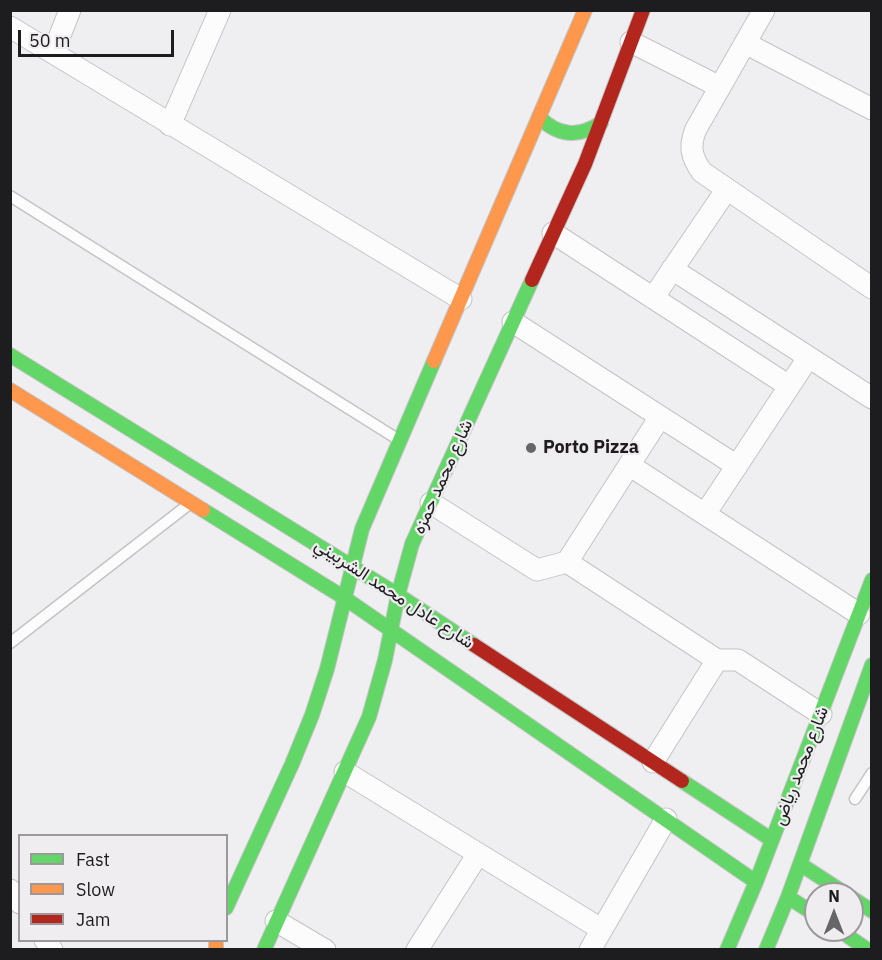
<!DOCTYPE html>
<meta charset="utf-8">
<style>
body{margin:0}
#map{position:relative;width:882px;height:960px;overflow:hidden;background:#efeef0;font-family:"IBM Plex Sans",sans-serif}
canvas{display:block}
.frame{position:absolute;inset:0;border:12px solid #1d1c1e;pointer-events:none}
.legend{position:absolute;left:18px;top:834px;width:210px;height:108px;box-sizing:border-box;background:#f0edf1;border:2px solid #9c999d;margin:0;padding:8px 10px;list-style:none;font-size:18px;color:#1d1c1e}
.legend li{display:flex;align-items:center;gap:12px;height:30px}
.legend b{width:30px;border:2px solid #9c999d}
.north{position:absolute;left:804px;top:882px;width:60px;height:60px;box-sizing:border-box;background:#f0edf1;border:2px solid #9c999d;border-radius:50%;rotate:0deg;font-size:16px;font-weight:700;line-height:24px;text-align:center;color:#1d1c1e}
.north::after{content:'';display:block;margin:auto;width:21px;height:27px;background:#666668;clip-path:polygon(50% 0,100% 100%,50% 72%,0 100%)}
.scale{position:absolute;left:18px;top:30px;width:156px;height:27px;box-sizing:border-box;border:3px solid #1d1c1e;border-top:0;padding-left:8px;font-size:18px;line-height:21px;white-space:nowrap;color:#1d1c1e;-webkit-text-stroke:4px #f0edf1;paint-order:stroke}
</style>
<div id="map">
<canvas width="882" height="960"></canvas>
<div class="frame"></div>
<ul class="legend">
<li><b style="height:8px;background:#63d668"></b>Fast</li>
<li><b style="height:8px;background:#ff974d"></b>Slow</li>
<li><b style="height:8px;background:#b3261e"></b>Jam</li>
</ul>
<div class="north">N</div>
<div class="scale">50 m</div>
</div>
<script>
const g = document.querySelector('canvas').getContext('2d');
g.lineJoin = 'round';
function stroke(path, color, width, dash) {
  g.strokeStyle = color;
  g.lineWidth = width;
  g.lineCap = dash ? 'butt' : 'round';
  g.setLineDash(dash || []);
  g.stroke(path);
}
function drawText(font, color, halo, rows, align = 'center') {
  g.font = font + ' "IBM Plex Sans",Vazirmatn,sans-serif';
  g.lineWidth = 4.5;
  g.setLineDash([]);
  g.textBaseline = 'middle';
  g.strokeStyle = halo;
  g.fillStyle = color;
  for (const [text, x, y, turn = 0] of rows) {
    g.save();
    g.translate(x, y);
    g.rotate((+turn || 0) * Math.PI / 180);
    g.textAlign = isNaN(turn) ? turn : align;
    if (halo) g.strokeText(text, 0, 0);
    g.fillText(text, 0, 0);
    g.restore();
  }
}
const lane = new Path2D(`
 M10,196L399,440
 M10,643L188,505
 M855,799L872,773`);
const street = new Path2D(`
 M764,10L696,129C689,146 691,157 702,172L872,288
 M10,27L461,299
 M631,42L720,87
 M745,43L872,109
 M53,53L70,10
 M170,125L220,10
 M553,233L789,386
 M672,269L872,398
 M653,298L727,189
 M513,322L737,466
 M629,465L859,614
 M431,503L537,570L567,562L660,417
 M705,514L808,358
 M567,562L717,660H738L821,714
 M653,762L717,660
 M345,772L601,929
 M10,890L20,903
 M276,921L325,950
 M45,940L52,950
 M417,950L478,854
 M590,950L666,819`);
const fast = new Path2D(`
 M539,117C558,136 578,138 601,123
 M10,355L398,595L474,645
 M203,510L343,597L756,882
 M682,781L772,840
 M800,864L846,894
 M788,897L816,915
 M852,898L872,911
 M226,908L292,764L312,715L327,669L362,529L434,361
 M839,930L868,950
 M264,950L369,717L385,660L398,595L412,544L532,280
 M727,950L756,882L872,580
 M766,950L788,897L872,665`);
const slow = new Path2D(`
 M434,361L585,10
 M10,390L203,510
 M216,940V950`);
const jam = new Path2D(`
 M532,280L585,164L643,10
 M474,645L682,781`);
stroke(lane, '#c4c3c5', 13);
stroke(street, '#c4c3c5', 23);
stroke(fast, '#c4c3c5', 16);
stroke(slow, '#c4c3c5', 16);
stroke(jam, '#c4c3c5', 16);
stroke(lane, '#fdfcfd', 10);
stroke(street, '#fdfcfd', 21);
stroke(fast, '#63d668', 14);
stroke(slow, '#ff974d', 14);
stroke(jam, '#b3261e', 14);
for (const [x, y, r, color] of [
 [531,448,6,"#666668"]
]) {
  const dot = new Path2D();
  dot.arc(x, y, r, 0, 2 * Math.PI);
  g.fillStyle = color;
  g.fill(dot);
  stroke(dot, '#f0edf1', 2);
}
drawText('bold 18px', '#1d1c1e', '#f0edf1', [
 ["Porto Pizza",543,448]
], 'left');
drawText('18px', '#1d1c1e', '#f0edf1', [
 ["شارع محمد حمزه",443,477,-66],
 ["شارع عادل محمد الشربيني",394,594,33],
 ["شارع محمد رياض",801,766,-69]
]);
</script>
